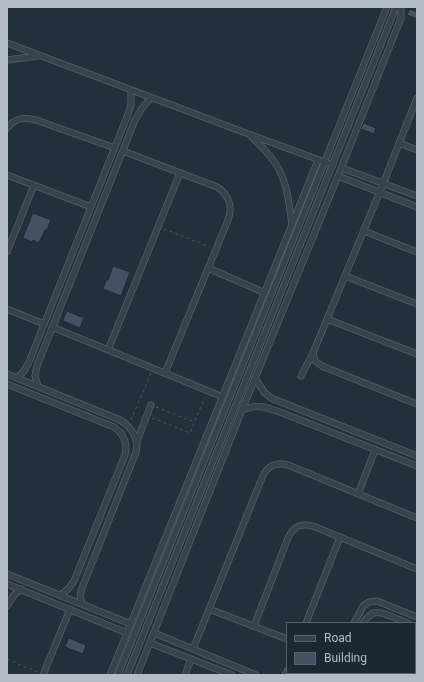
<!DOCTYPE html>
<style>
body{margin:0}
#map{position:relative;width:424px;height:682px;overflow:hidden;background:#242f3e;font-family:Roboto,sans-serif}
canvas{display:block}
.frame{position:absolute;inset:0;border:8px solid #b4bcc9;pointer-events:none}
.legend{position:absolute;left:286px;top:622px;width:130px;height:52px;box-sizing:border-box;background:#1d2633;border:1px solid #59626f;margin:0;padding:5px 7px;list-style:none;font-size:12px;color:#b4bcc9}
.legend li{display:flex;align-items:center;gap:8px;height:20px}
.legend b{width:20px;border:1px solid #59626f}
</style>
<div id="map">
<canvas width="424" height="682"></canvas>
<div class="frame"></div>
<ul class="legend">
<li><b style="height:5px;background:#38414e"></b>Road</li>
<li><b style="height:11px;background:#455162"></b>Building</li>
</ul>
</div>
<script>
const g = document.querySelector('canvas').getContext('2d');
g.lineJoin = 'round';
function fill(path, color) {
  g.fillStyle = color;
  g.fill(path, 'evenodd');
}
function stroke(path, color, width, dash) {
  g.strokeStyle = color;
  g.lineWidth = width;
  g.lineCap = dash ? 'butt' : 'round';
  g.setLineDash(dash || []);
  g.stroke(path);
}
const building = new Path2D(`
 M410,9L417,12V19L407,15Z
 M364,123L376,128L374,134L361,129Z
 M33,213L51,220L47,230H45L39,243L33,240L32,242L23,238Z
 M113,266L130,272L121,296L103,289L106,280H108Z
 M67,311L84,318L80,328L63,321Z
 M69,638L86,645L83,654L65,647Z`);
fill(building, '#455162');
stroke(building, '#1f2835', 1);
const minor = new Path2D(`
 M7,43L251,135L333,165
 M7,60L38,56
 M417,98L383,184L313,353L315,361L322,366L417,404
 M7,128C15,118 24,117 36,120L115,148
 M252,137C259,144 267,152 273,160C287,178 289,203 292,225
 M399,143L417,150
 M123,151L217,187C229,195 233,207 228,220L165,373
 M342,168L417,196
 M7,175L91,207
 M338,176L417,207
 M364,231L417,252
 M7,252L34,185
 M208,268L265,293
 M345,276L417,304
 M7,309L44,324
 M327,319L417,354
 M52,327L223,397
 M108,350L180,173
 M7,374L118,419C130,425 140,438 136,452L82,588L80,595L82,604
 M301,376L313,353
 M17,378L24,371L29,362L127,117L131,105V90
 M255,378L264,392L271,398L417,456
 M7,384L114,427C124,434 128,443 125,455L74,581L69,588L61,595
 M38,386L35,376L37,366L135,120L142,108L151,98
 M242,410C260,403 268,408 285,414L417,466
 M137,441L151,405
 M358,494L375,450
 M7,574L131,624
 M7,584L127,633
 M7,606L14,595L21,589
 M209,609L287,639
 M306,623L340,537
 M354,623L363,606L369,602L377,601L417,617
 M363,623C371,611 377,610 390,616C396,618 402,621 408,623
 M254,626L288,538C294,526 300,523 313,526L417,569
 M415,626L417,627
 M154,633L256,675
 M150,643L232,675
 M193,649L262,478C267,466 274,462 288,465L417,518
 M43,675L70,609
 M110,675L318,160
 M118,675L387,7
 M127,675L396,7
 M137,675L242,410L338,176L401,18V7
 M185,675L191,659
 M285,675L287,671
 M333,675L334,673
 M342,675L343,673`);
stroke(minor, '#565f6c', 7);
stroke(new Path2D(`
 M164,229L210,247
 M156,407L194,422
 M152,418L190,433L205,397
 M131,420L151,373
 M7,659L37,672`), '#44595c', 1, [3, 3]);
stroke(minor, '#38414e', 5.5);
</script>
